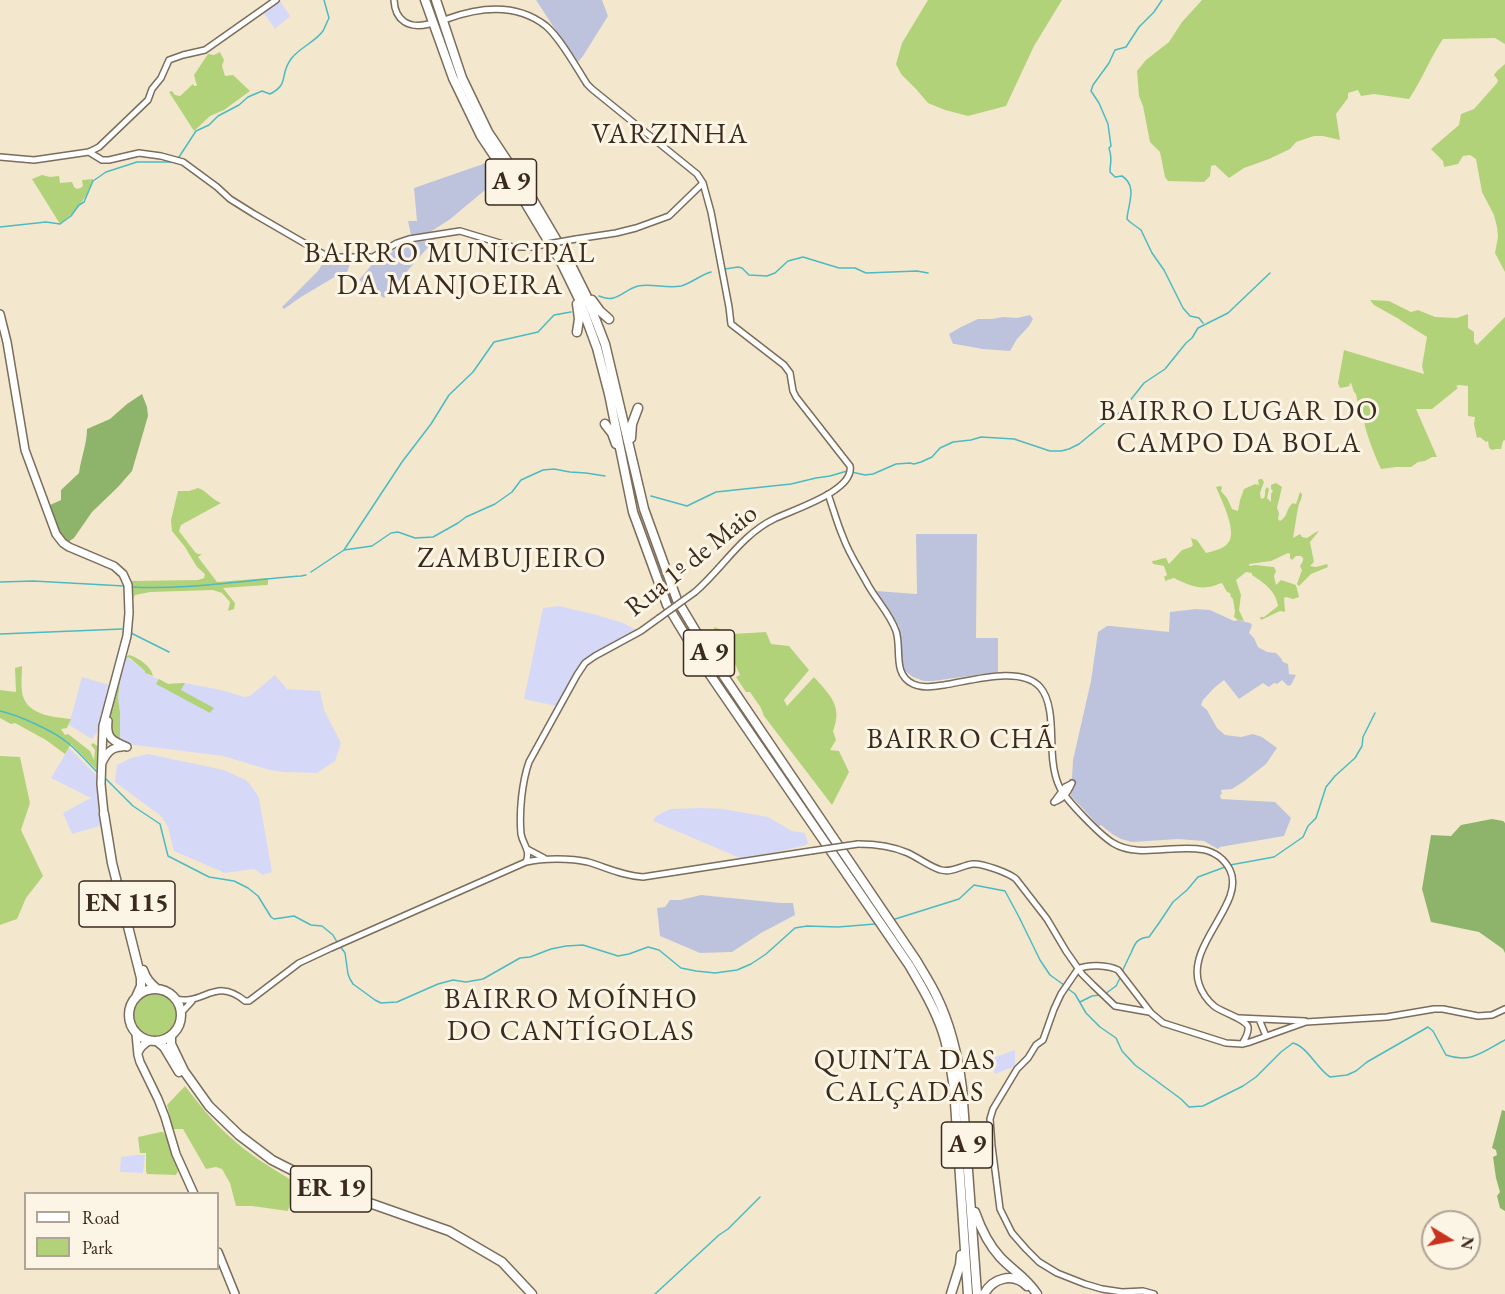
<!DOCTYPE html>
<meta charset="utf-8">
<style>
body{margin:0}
#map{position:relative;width:1505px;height:1294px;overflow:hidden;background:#f3e8cd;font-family:"EB Garamond",serif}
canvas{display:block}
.legend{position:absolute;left:24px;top:1192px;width:195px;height:78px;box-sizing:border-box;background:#fcf5e5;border:2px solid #afa495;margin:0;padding:8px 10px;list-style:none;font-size:18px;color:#3b2a1e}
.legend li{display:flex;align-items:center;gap:12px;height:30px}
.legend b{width:30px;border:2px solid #afa495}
.north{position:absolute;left:1421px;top:1210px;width:60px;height:60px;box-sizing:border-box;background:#fcf5e5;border:2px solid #afa495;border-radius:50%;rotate:100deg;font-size:16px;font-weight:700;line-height:24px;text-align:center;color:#3b2a1e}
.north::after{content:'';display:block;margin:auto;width:21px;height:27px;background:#c8321e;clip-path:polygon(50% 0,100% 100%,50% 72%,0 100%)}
</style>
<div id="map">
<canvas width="1505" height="1294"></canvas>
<ul class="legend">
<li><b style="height:8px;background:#fff"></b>Road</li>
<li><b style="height:16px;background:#b2d27a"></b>Park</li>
</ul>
<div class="north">N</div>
</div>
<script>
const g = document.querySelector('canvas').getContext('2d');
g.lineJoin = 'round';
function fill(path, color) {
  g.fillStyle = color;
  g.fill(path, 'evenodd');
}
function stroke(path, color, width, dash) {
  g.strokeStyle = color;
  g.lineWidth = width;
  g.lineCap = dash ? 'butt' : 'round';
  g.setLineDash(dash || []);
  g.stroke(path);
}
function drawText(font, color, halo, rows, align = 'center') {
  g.font = font + ' "EB Garamond",serif';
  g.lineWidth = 6;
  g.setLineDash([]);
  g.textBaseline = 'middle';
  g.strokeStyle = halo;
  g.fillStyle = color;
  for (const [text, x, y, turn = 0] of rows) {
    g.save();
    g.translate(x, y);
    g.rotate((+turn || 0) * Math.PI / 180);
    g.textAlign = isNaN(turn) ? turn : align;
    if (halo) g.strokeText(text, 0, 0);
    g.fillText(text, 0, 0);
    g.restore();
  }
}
fill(new Path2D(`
 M280,1L290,16L275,29L264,13Z
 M559,606L593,614L623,623L634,629L635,631L587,658L576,671L557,706L524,699L543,608Z
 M127,657L129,658L145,671V673L168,684L185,683L221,690L244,697L250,696L275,675L287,689L320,691L324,710L341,743L335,761L317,773L283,772L270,770L223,756L120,743V712L118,698L121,673Z
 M82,677L109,685L98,731L92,739L69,725Z
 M69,748L99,778V803L103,825L72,834L63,813L91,798L51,778Z
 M148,754L224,770L246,780L253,788L259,798L272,872L263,875L254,869L225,873L174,851L168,827L161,816L115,782L117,765L131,758Z
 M702,808L723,809L768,817L792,831L805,833L808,843L806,845L772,853L740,858L653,821L656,816L670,809Z
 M1015,1050V1066L995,1074L990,1059Z
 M136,1155H145L143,1173L120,1172L121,1157Z`), '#d6d8f8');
fill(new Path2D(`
 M536,0H602L608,16L583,56L577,63Z
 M486,163L496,181L449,220L427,234L411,235L408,221H417L414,188Z
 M436,238L384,298L359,280L375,261L386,256L402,245Z
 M326,258L351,261L346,275L343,272L301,297L284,309L282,307L318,271Z
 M1030,315L1033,319L1029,326L1017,339L1010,351L983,349L955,344H953L949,334L961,327L978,319H992L1003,317L1017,318Z
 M916,534H977L976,638H998V672L933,681H924L913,677L905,671L902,665L899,626L876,591L917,594Z
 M1196,609L1210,610L1234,621L1238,620L1250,623L1252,625L1251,628L1249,633L1254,638L1258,647L1267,652L1276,653L1281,658L1283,662L1288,664L1289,674L1296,675L1291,685L1288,686L1282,680L1277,684L1274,683L1269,687L1263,683L1239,699L1224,680L1214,688L1203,700L1201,705L1207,710L1217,728L1225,735L1241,737L1253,734L1262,737L1277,748L1266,764L1243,782L1232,789L1221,790L1222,794L1220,795L1221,799L1275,802L1291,818L1284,836L1220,847L1218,849L1204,841L1178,839L1132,842L1121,839L1112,834L1101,825L1099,826L1071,796L1073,760L1091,681L1098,632L1107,626H1111L1169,632L1170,612Z
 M701,895L781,903H793L795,915L761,933L732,952L700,953L660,936L657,908L665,907L670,900H680Z`), '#bec3dd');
fill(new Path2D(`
 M928,0H1062L1034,46L1006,106L968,116L945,110L928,103L916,89L901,74L896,64L902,43Z
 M1202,0H1505V44L1495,38L1443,39C1430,58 1422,80 1409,99L1374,94L1361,96L1358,90L1348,93V98L1336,114L1340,140L1323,136H1314L1296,142L1290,149L1269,159L1244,168L1229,178L1215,165L1211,166L1210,176L1204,182L1168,181L1165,177L1160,152L1150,142L1143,106L1139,96L1137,71L1146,60L1169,42L1182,22Z
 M220,52L224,60L222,66L225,76L233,75L250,91L224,110L210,116L194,131L169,92L172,91L175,95L180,96L193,84L194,86H197L194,75L208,54L214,55Z
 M1505,64V272L1495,253L1498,237L1497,227L1494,215L1482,192L1476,159L1470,155L1463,156L1458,164L1444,167L1443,161L1431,149L1459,125L1461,114L1474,109L1497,83L1498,80L1494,75L1497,71Z
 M42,175L50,177L59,176L60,183L72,182L74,187C77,190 80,189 83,186L82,180L93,179V181C86,199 76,212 60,224L32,179Z
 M1370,300L1389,301L1411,312L1418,310L1435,317L1457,318L1468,314V328L1474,332V342L1477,345L1505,317V440L1503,441L1501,449H1495L1493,450C1488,449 1489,446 1488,441L1486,442L1480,437L1477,438L1474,424L1475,417L1468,416V386L1459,385L1456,386L1458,388L1432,409H1416L1437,457H1432L1425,461L1418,462L1411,467H1396L1381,469C1372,449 1363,427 1361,403L1358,404L1356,394L1354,392L1351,383L1349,384L1350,386L1340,388L1338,383L1344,350L1424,374L1422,366L1427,337L1400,320L1399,319L1374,305Z
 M1260,479H1262L1264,482L1260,493L1261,499L1264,498C1266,495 1264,490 1267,487L1269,489L1267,498L1271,502V494L1273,491L1271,489V485L1276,483L1282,487L1277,508L1279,513L1278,519L1280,521C1289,516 1285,509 1293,503L1296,504L1300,492L1302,494C1302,500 1299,502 1298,508C1296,518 1295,528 1293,538L1300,534L1302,537L1307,538L1316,532L1319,531L1310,542L1314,562L1310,566L1316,567L1327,564L1328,567L1311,574L1299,586L1297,584L1302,570L1300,566C1301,564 1306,559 1301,556H1296L1292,560L1290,558V554L1288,553L1271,561L1249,564L1250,566L1255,565L1274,567L1276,571L1274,576L1276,585L1281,580L1296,585L1299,597L1293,599L1286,597L1284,598L1285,612L1280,611L1261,620L1260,617H1264L1278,606C1276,591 1264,583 1252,575V573L1246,572L1236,580L1241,595L1239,610L1244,621L1238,620L1234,617L1235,611L1233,599L1231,597L1230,593L1227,592L1222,583C1217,584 1213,587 1208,587C1196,589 1184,583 1174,578L1167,580L1166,582L1164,577L1167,575L1164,566L1153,564L1152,561C1157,561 1161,558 1166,558L1169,564L1182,550L1191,547L1193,545L1191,538L1197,540L1206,553C1213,551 1224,549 1228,543C1238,532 1221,499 1216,487L1220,486L1222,487L1221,491L1227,498L1232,509L1238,511L1240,500L1244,489L1255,484L1259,485L1258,480Z
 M198,488C207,491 211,499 221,503L181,525L179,531L195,552L198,554H202L198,557L217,582L268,578V584L267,585L223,588L235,603L234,609L228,611L230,602L222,593L213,590L150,592L135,595L133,599L131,581L198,580L204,578L205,574L197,567L185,547L172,531L171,520L178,491H189Z
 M714,627L733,634L766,632L771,644L789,646L809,670L784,700L787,706L814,677C830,695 843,706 833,731L836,740L830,750L839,751L849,772L832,805L764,716L761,708L750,692H746L736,677L740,675L732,657L727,658L716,638Z
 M129,655C139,658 151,666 153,676L145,673V671L130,658L127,657L121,673L118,698L120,712V743C119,742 113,738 112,737C103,723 120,673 125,657Z
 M22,666C22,676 20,690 24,699C32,716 55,717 71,719L67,728L61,729L65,735L68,734L90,751L94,760L95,750L91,745L93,743L99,747V770L98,771L71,744L65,754L46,740L15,723L11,724L0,718V690L16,692L15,668Z
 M159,679L168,684L185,683L181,690L214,708L210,713L156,684Z
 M0,756L20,757L30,803L21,830L43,876L26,898L17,919L0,925Z
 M134 1015a21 21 0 1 1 42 0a21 21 0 1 1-42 0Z
 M185,1086C199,1104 212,1121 229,1136C248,1154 271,1168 295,1182L288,1211L252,1206H236L230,1183L222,1169L216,1167L206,1169L183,1129H173L167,1105Z
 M161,1132H163L166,1136L178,1171L176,1175L147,1174L146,1171V1153H140L138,1137Z`), '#b2d27a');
fill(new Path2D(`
 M142,394L147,407L148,416L132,471L118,487L92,512L74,538L68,542L65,541C56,530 53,519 50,505L61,500V490L79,473C81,458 87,444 87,429L110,419L127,404Z
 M1492,819L1503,821L1505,823V953L1503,949L1479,932L1431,922L1422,889L1431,835L1451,836L1461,825Z
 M1502,1110L1505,1111V1211L1500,1208L1497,1196L1500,1192L1496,1178L1493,1157L1497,1155L1496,1150L1492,1148Z`), '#8db46a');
stroke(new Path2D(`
 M1162,0L1154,12L1139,27L1126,47L1115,50L1109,63L1093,85L1091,91L1099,103L1108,124L1111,146L1109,148C1113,161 1110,160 1110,172L1115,177L1122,176C1138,186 1128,204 1127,219L1130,222L1141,230L1152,253L1164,270L1183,308L1190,316L1199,318L1203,323
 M179,157L196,131L209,125L218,116L239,105L248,97L262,91L270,94C290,84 279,75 291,59C299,48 315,42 323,31C325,27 327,22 329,18L324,0
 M0,227L46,222L60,224L71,216L79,205L84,202L93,181L106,172L137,162H172
 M725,269L738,267L742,268L749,275L767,276L775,273L788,261L803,257L839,268H855L866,273L917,271L928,273
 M599,296C617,304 623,290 638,286C652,283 667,289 681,286C692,283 700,275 711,272
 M651,496L687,506L716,492L791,484L816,478L830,476L847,471L865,475L873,474L896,464L910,463L914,464L921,462L932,457L940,448L953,442L971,440L981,437L1014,439L1050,451H1061L1069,449L1079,444L1107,421L1121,412L1144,383L1165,369L1186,343L1192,338L1198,328L1228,313L1270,273
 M344,550L372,546L391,533L398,532L415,538L433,537L458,523L466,517L495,504L512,492L521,480L543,470L554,469L570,472L586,473L605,476
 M311,572L344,550L402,462L431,424L449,395L473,372L494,342L538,332L554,315L571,312
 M0,582L33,581L124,586
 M132,587C188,590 245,580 301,576L306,575
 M131,633L169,652
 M0,634L122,629
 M0,711C18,715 54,731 68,743C79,752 88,763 98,773
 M105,778L133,806L160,824L168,856L209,877L234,881L248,888L258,896L271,917L274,919L294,916L311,925L322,926L333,935L337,942
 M1230,865L1274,857L1303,837L1308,826L1316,818L1326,787L1335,776L1355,758L1362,746L1363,737L1375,713
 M892,920L959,899L974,885L1005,891L1019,917L1040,960L1050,975L1064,985
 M340,946L345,953L348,974L350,979L353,984L375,1000L381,1003L397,1002L438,984L453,980L466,982L483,979L520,958L530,957L551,949L566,946L583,945L618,956L629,954L648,947L659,950L681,968L696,971L715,973L737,970L751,964L766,954L795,928L807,926L838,927L875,924
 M1122,972C1125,965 1128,959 1131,953C1135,943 1137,938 1149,937L1159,923L1173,902L1187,890L1198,877L1225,867
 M1067,988L1075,994L1086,1013L1100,1027L1116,1038L1122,1051L1135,1065L1181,1099L1189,1107L1203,1106L1243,1086L1256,1077L1281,1052L1293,1043C1308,1047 1317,1069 1330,1077L1347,1075L1356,1071L1367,1062L1428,1027L1433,1031L1446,1055C1471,1064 1484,1051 1505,1040
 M1105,994L1116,986L1121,976
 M1080,1002L1092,996L1100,995
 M655,1294L719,1235L728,1229L760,1197`), '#4cbac3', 1.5);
const minor = new Path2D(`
 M394,0C395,21 409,29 429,24
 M447,19C480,7 517,3 546,26C561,39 576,67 587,84L592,89L697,174L703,183L711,212L729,307L731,324L784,365L790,373L793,391L796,397L850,466C855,491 792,510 774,519C741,535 722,569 695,592
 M89,152L102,160H109L139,153L161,156L183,162L217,187L230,199L254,214L323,254L335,257H373L397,243L409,239L460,231L513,247H531
 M0,157L34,160L89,152L99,147L148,100L152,89L161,78L169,60L183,55L205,50L276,0
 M576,239L616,233L636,228L669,216L703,183
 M828,494C833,508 837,523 843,537C849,554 860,570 868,585C877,601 890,614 896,631C902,649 892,674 913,684C923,689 934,686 944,685C970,681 1021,665 1040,687C1055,704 1050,740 1053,762C1054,771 1056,780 1060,788C1067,801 1100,835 1113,843C1148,865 1208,827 1230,870C1246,903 1186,944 1199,984C1202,993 1207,1000 1214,1006C1221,1012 1246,1019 1248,1027C1249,1033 1245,1039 1242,1044
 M1054,802C1064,799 1068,792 1072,783
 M1054,802L1065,787L1071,784
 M858,844C875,844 892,846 908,853C919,858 930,867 941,870C953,873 962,865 973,864C982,863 1009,873 1016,879L1047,919L1066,951L1082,974L1093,985L1115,1006L1149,1012
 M527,849L544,858
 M526,862C531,850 523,845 521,834C519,812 522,782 529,762L577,675L585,663L595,656L641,631L659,618
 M1078,969C1088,964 1108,965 1118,970L1151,1013L1163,1023L1226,1043L1242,1044L1250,1042L1306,1022L1387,1017L1434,1009H1443L1478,1016L1492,1015L1505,1009
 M1078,969L1061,994L1054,1009L1043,1040L1036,1045L1028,1058L1017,1069L993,1109L990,1119L992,1146L1000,1209L1012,1233L1026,1249L1039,1262L1057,1273L1085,1284L1102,1289L1122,1292L1143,1291L1154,1294
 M175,999C204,1006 215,976 245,1001H249L299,963L331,948L526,862C543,858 571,858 588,862C608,868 620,875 643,877L811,851
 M181,1013L192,1001
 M1239,1018L1305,1021
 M1259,1019L1266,1036`);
const major = new Path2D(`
 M0,314L7,342L25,450L56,534L63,543L69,547L114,566L123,574L128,585L129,613L127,636L103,726L101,784L104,814
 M108,721C106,738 112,741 127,747
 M102,763C106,754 111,747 122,747
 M136,1034L138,1055L140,1062L158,1099L165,1117L176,1154L194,1194
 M138,1053C140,1047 144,1044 149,1041
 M218,1252L235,1294`);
const highway = new Path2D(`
 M425,0L453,78L481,136L523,199L562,264L579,299L597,348L609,394L633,512L667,605L704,666L909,965C922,987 935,1009 943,1033C949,1051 951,1070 954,1088L968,1294
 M436,0L462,78L488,132L530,195L570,263L586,295L605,344L644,509L677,600L713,660L916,960C923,972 931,984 937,997C951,1026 958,1057 962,1088L977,1294
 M592,300L600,311L609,319
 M577,304L579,319L577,332
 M605,424L612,433L616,444
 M631,438L632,424L638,408
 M104,814L112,863L141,978V986L137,995
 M143,970C146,979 150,983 157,989
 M129 1015a26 26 0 1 1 52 0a26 26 0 1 1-52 0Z
 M171,1036V1044L184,1071L209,1106L239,1135L272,1160L327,1188L449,1231L502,1262L532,1294
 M157,1041L164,1047L179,1072
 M975,1212C981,1229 988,1244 1000,1257C1013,1271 1026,1277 1037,1294
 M951,1294L960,1265L961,1255
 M984,1294C993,1278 1013,1272 1027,1286`);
stroke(minor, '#7b6c5b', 8);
stroke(major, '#7b6c5b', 10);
stroke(highway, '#7b6c5b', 11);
stroke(minor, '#fff', 5);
stroke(major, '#fff', 7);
stroke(highway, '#fff', 8);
const minorBridge = new Path2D(`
 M531,247L576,239
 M659,618L695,592
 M811,851L858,844`);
stroke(minorBridge, '#7b6c5b', 8, []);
stroke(minorBridge, '#fff', 5);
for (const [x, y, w] of [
 [511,182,51],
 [709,653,51],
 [127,904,96],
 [967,1145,51],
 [331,1189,81]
]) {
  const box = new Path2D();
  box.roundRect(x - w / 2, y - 23, w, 46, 4.5);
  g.fillStyle = '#fcf5e5';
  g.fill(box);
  stroke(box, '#3b2a1e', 1.5);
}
drawText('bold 26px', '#3b2a1e', null, [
 ["A 9",511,182],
 ["A 9",709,653],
 ["EN 115",127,904],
 ["A 9",967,1145],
 ["ER 19",331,1189]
]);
drawText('27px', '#3b2a1e', '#fcf5e5', [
 ["Rua 1º de Maio",692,561,-39]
]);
g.letterSpacing = '1.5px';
drawText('28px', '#3b2a1e', '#fcf5e5', [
 ["VARZINHA",670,135],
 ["BAIRRO MUNICIPAL",450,254],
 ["DA MANJOEIRA",450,286],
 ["BAIRRO LUGAR DO",1239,412],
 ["CAMPO DA BOLA",1239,444],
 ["ZAMBUJEIRO",512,559],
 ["BAIRRO CHÃ",961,740],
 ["BAIRRO MOÍNHO",571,1000],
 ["DO CANTÍGOLAS",571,1032],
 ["QUINTA DAS",905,1061],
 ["CALÇADAS",905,1093]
]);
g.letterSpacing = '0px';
</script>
